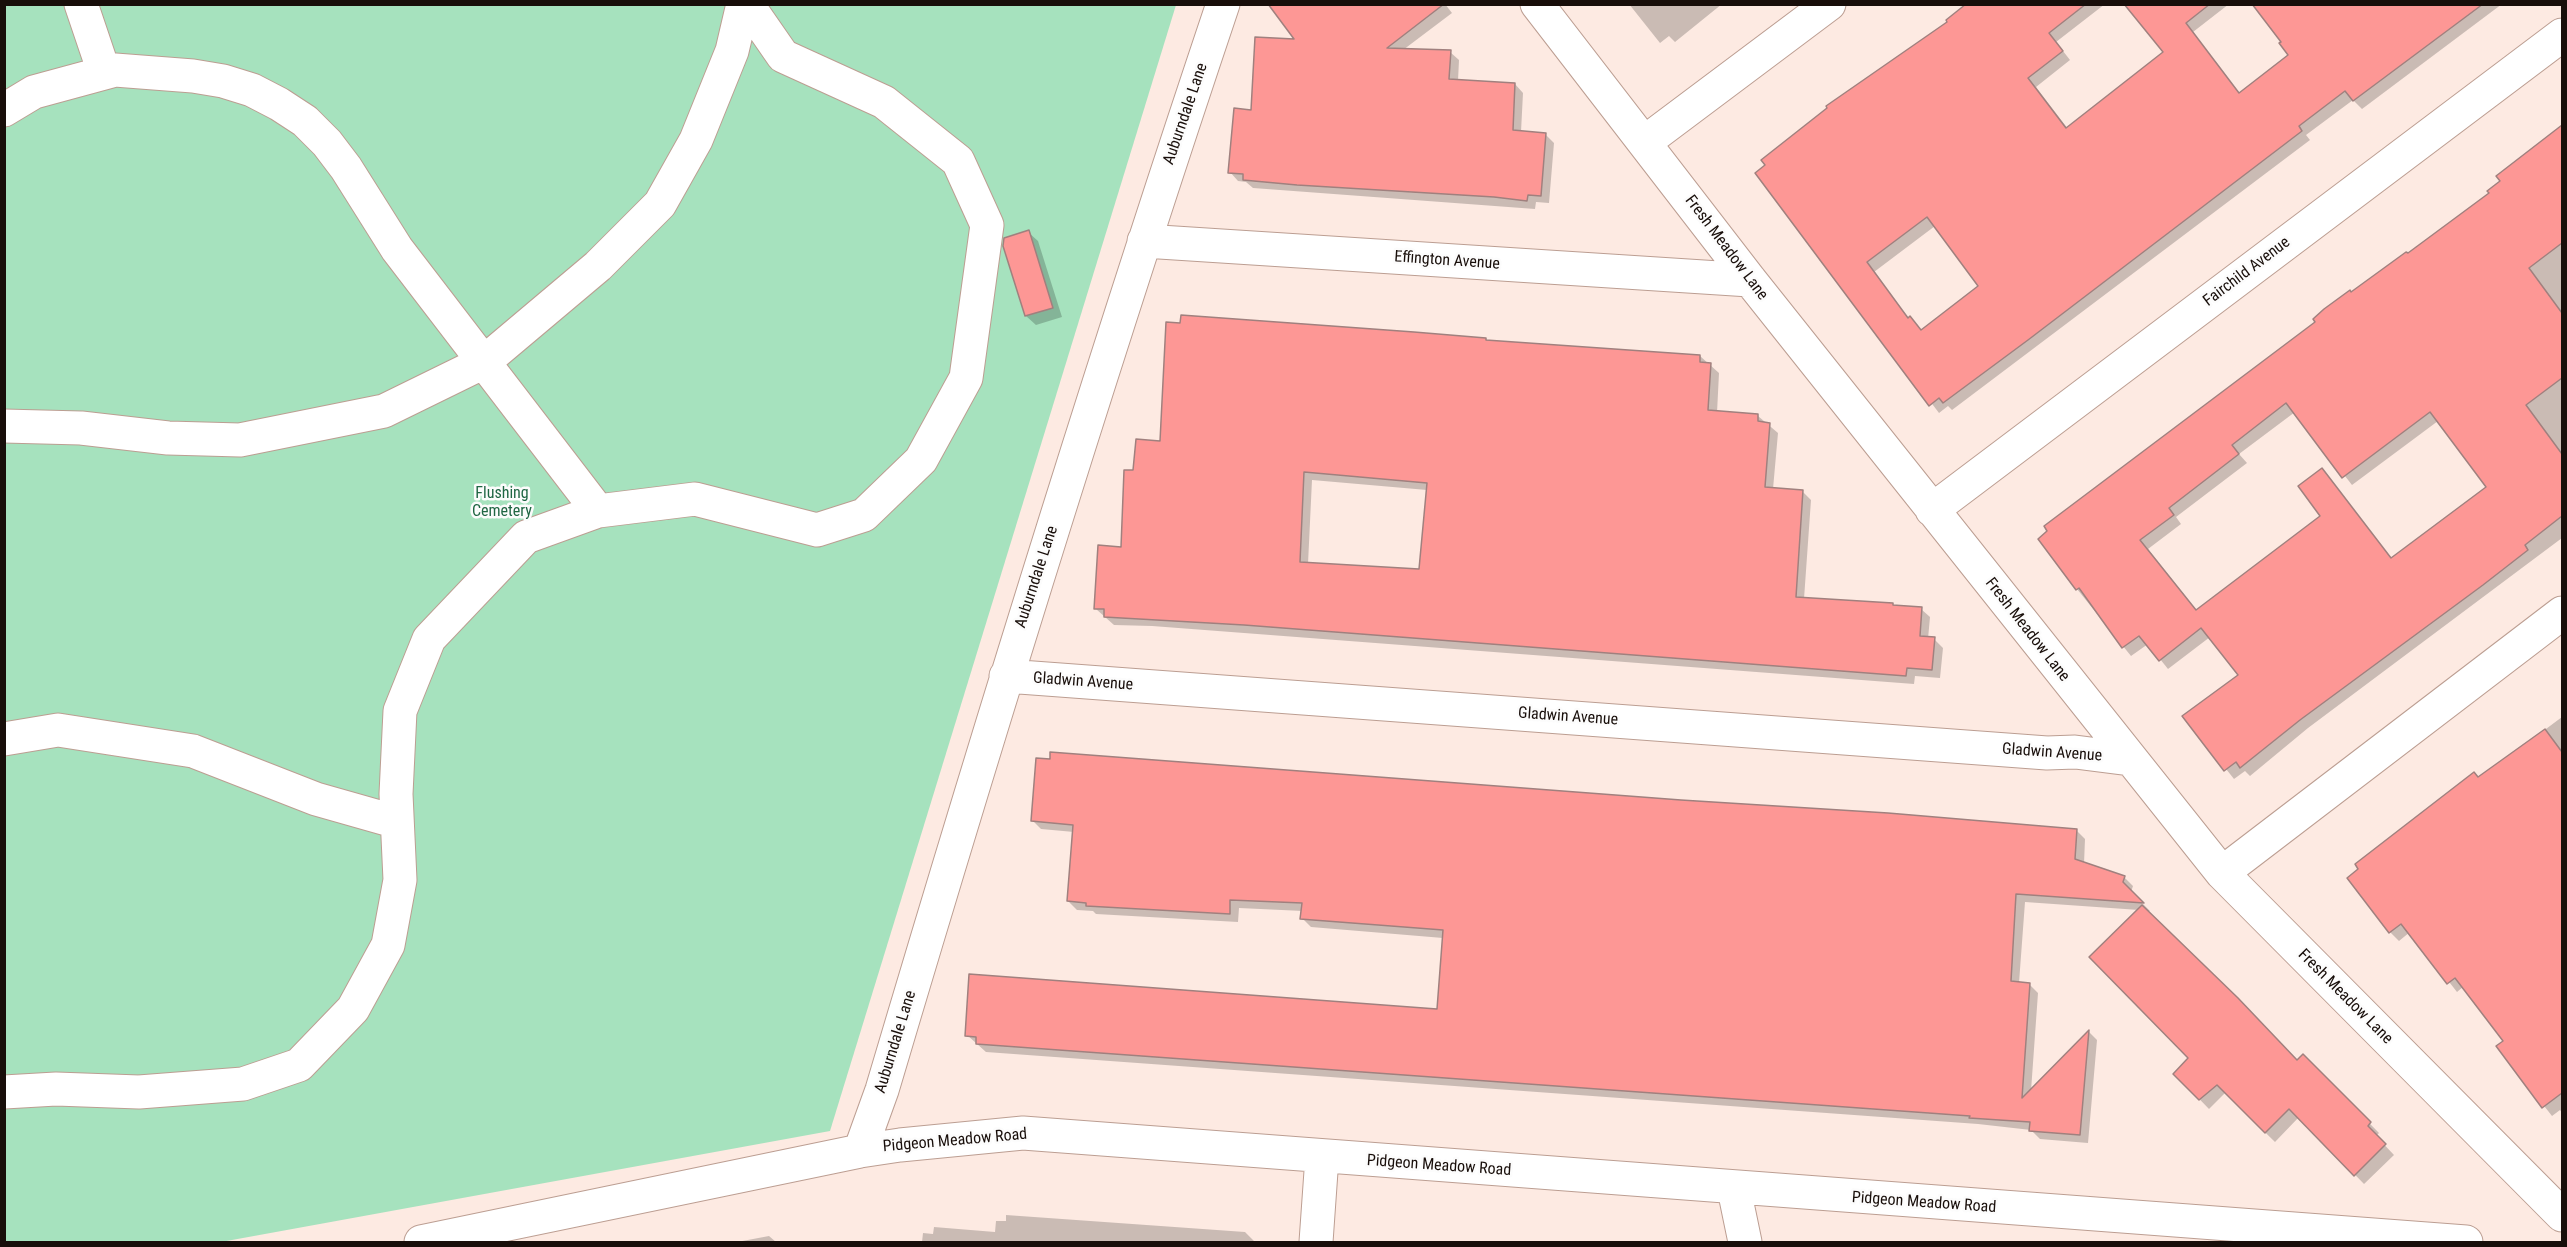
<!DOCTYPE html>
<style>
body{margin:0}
#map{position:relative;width:2567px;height:1247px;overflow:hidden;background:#fdeae2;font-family:"Roboto Condensed",sans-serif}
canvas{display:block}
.frame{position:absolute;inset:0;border:6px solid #180e0a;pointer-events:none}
</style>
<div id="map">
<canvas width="2567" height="1247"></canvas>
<div class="frame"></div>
</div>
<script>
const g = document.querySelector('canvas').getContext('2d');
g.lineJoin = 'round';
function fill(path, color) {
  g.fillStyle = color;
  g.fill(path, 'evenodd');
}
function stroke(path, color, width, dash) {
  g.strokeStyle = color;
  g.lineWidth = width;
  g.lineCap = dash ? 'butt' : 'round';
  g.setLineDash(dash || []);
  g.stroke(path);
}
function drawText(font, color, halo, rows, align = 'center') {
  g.font = font + ' "Roboto Condensed",sans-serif';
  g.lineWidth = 5;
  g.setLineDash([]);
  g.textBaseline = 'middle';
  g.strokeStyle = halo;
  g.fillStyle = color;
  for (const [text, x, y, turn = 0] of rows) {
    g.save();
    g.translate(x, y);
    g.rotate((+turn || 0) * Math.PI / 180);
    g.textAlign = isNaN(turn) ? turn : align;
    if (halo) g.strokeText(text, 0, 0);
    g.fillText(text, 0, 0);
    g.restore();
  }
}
fill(new Path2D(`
 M5,5H1176L830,1131L221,1242H5Z`), '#a6e2be');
fill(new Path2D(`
 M1270,4H1445L1452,13L1403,50L1450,52L1459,60L1458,81L1515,84L1523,93L1521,132L1545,134L1554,143L1549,203L1536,202L1535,209L1253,188L1246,182L1238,181L1230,172L1252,111L1298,41Z
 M1629,4H1722L1675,42L1669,36L1660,43Z
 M1971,4H2105L2056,42L2070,60L2036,87L2068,129L2165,52L2126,4H2229L2193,32L2240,94L2290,55L2283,42L2254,4H2502L2362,109L2353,100L2306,135L2310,140L1952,410L1948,406L1939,413L1757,173ZM1935,226L1980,286L1922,331L1909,319L1874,272Z
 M2562,127V538L2308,728L2250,776L2245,771L2234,779L2184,716L2240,675L2210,637L2168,669L2148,644L2131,656L2077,589L2317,323L2352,294L2491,194L2502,181L2498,177ZM2295,412L2352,485L2438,421L2488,488L2392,559L2322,470V516L2197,611L2148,549L2181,524L2176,517L2247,463L2239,454Z
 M1028,232L1038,241L1062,317L1036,325L1026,316L1005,246Z
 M1488,342L1700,356L1719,373L1717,413L1758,416L1778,433L1773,489L1802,491L1811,500L1804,599L1892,604L1895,607L1921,609L1930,617L1928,639H1934L1943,648L1940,678L1915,676L1914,684L1152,626L1114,625L1096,609L1122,548L1134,472L1161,443ZM1312,480L1427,490L1420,570L1308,564Z
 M2562,717V1113L2560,1110L2552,1116L2498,1047L2505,1041L2464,986L2457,992L2410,932L2399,941L2390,932L2479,779Z
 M1033,821L2077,831L2085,839L2084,864L2124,877L2133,886L2131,892L2150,911H2146L2297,1062L2303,1056L2379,1133L2376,1136L2394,1155L2364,1184L2299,1117L2275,1142L2225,1093L2209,1109L2175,1074L2190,1058L2139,910L2025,902L2019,983L2029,984L2038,993L2031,1091L2089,1032L2097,1040L2088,1143L2040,1139L2031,1130L1978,1124L986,1052L967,1035L1438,1010L1443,938L1311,927L1302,918L1303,911L1239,908L1238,922L1096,914L1093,911L1077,910L1068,901L1074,832L1041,829Z
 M1006,1215L1245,1232L1255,1242H922L923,1233L933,1234L934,1227L995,1232L996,1221H1006Z
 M769,1236L776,1242H737Z`), '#0003');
const building = new Path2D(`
 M1268,4H1444L1387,48L1451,50L1449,79L1515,83L1513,130L1546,133L1541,196L1528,195L1527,201L1494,197L1297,185L1243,180V174L1228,173L1234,108L1251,110L1255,37L1294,39Z
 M1966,4H2086L2049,33L2063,51L2028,78L2066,128L2163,52L2124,4H2210L2186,23L2239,93L2288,55L2279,43L2281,42L2252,4H2483L2353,101L2345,91L2299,126L2302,131L2028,340L1943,403L1939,398L1929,406L1755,173L1765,165L1761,160L1827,108L1826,106L1947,22L1946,20ZM1927,217L1978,286L1921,330L1910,316L1908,318L1867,262Z
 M2562,125V243L2529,268L2562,313V378L2526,405L2562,454V516L2525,545L2528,550L2483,585L2300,720L2240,768L2236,762L2224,771L2182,716L2238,675L2201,628L2159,661L2139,636L2122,648L2079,588L2076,590L2038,539L2047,531L2044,526L2315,322L2313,319L2324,309L2350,290L2351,292L2406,252L2408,253L2489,193L2487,191L2500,181L2496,176ZM2286,403L2342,478L2430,412L2486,487L2391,558L2322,468L2298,486L2320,516L2196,610L2140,540L2174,515L2169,508L2239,454L2232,445Z
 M1029,230L1053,308L1025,316L1003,246L1004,238Z
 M1181,315L1414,332L1486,338V340L1700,355V362L1711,363L1708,410L1758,414V421L1770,423L1765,487L1803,490L1796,597L1893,603V605L1922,607L1920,636L1935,637L1932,670L1907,668L1906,676L1244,625L1104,617V609H1094L1098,545L1121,547L1124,470H1133L1136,439L1160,441L1166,322L1180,323ZM1304,472L1427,483L1419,569L1300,562Z
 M2545,729L2562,752V1093L2542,1108L2496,1046L2503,1041L2455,978L2447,984L2401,924L2389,933L2347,878L2358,869L2355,864L2474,772L2478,777Z
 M1050,752L1681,800L1888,813L2077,829L2075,859L2125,876L2123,882L2144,903L2016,894L2011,981L2030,983L2022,1098L2089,1030L2080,1135L2029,1131L2030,1122L1969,1118L1970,1116L976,1044V1037L965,1036L969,974L1437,1009L1443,930L1300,919L1302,903L1230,900V914L1086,906V903L1067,901L1073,825L1031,821L1036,758L1050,759Z
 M2142,905L2238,998L2297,1060L2303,1054L2371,1122L2368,1126L2386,1144L2354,1176L2289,1109L2265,1133L2217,1085L2199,1100L2173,1074L2188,1058L2089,957Z`);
fill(building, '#fd9795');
stroke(building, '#a0807e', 1.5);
const minor = new Path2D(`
 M81,4L104,72
 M1537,4L1750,280L2222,873L2562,1215
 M4,110L34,92L115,70L193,76L223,81L252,90L279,104L305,121L327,143L346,168L397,249L598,511
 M1645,142L1829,4
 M1144,241L1750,280
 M4,426L81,428L168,438L240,440L384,411L484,362L598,266L660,204L696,140L732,51L743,4
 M1932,510L2562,35
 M1006,676L2047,753L2075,752L2130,759
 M4,739L58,730L193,751L316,799L397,822
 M2222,873L2562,613
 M4,1092L56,1089L139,1092L243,1084L299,1065L353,1009L388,945L400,880L396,794L400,711L429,639L526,537L598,511L695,499L817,530L864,515L921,460L966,378L987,225L958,161L884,102L783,56L747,4
 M860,1151L882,1090C990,726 1102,364 1223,4
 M1734,1189L1745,1242
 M421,1242L860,1151L900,1145L1023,1133L2466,1242
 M1316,1242L1322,1157`);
stroke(minor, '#bc9e92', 35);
stroke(minor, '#fff', 33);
drawText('16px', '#180e0a', '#fcfcfc', [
 ["Auburndale Lane",1186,114,-71],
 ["Fresh Meadow Lane",1726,248,53],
 ["Effington Avenue",1447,261,4],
 ["Fairchild Avenue",2247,272,-37],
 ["Auburndale Lane",1037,577,-72],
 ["Fresh Meadow Lane",2027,630,52],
 ["Gladwin Avenue",1083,682,4],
 ["Gladwin Avenue",1568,717,4],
 ["Gladwin Avenue",2052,753,4],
 ["Fresh Meadow Lane",2345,997,45],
 ["Auburndale Lane",896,1042,-73],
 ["Pidgeon Meadow Road",955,1141,-5],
 ["Pidgeon Meadow Road",1439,1166,4],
 ["Pidgeon Meadow Road",1924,1203,4]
]);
drawText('16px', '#1f6643', '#fcfcfc', [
 ["Flushing",502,494],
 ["Cemetery",502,512]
]);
</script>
